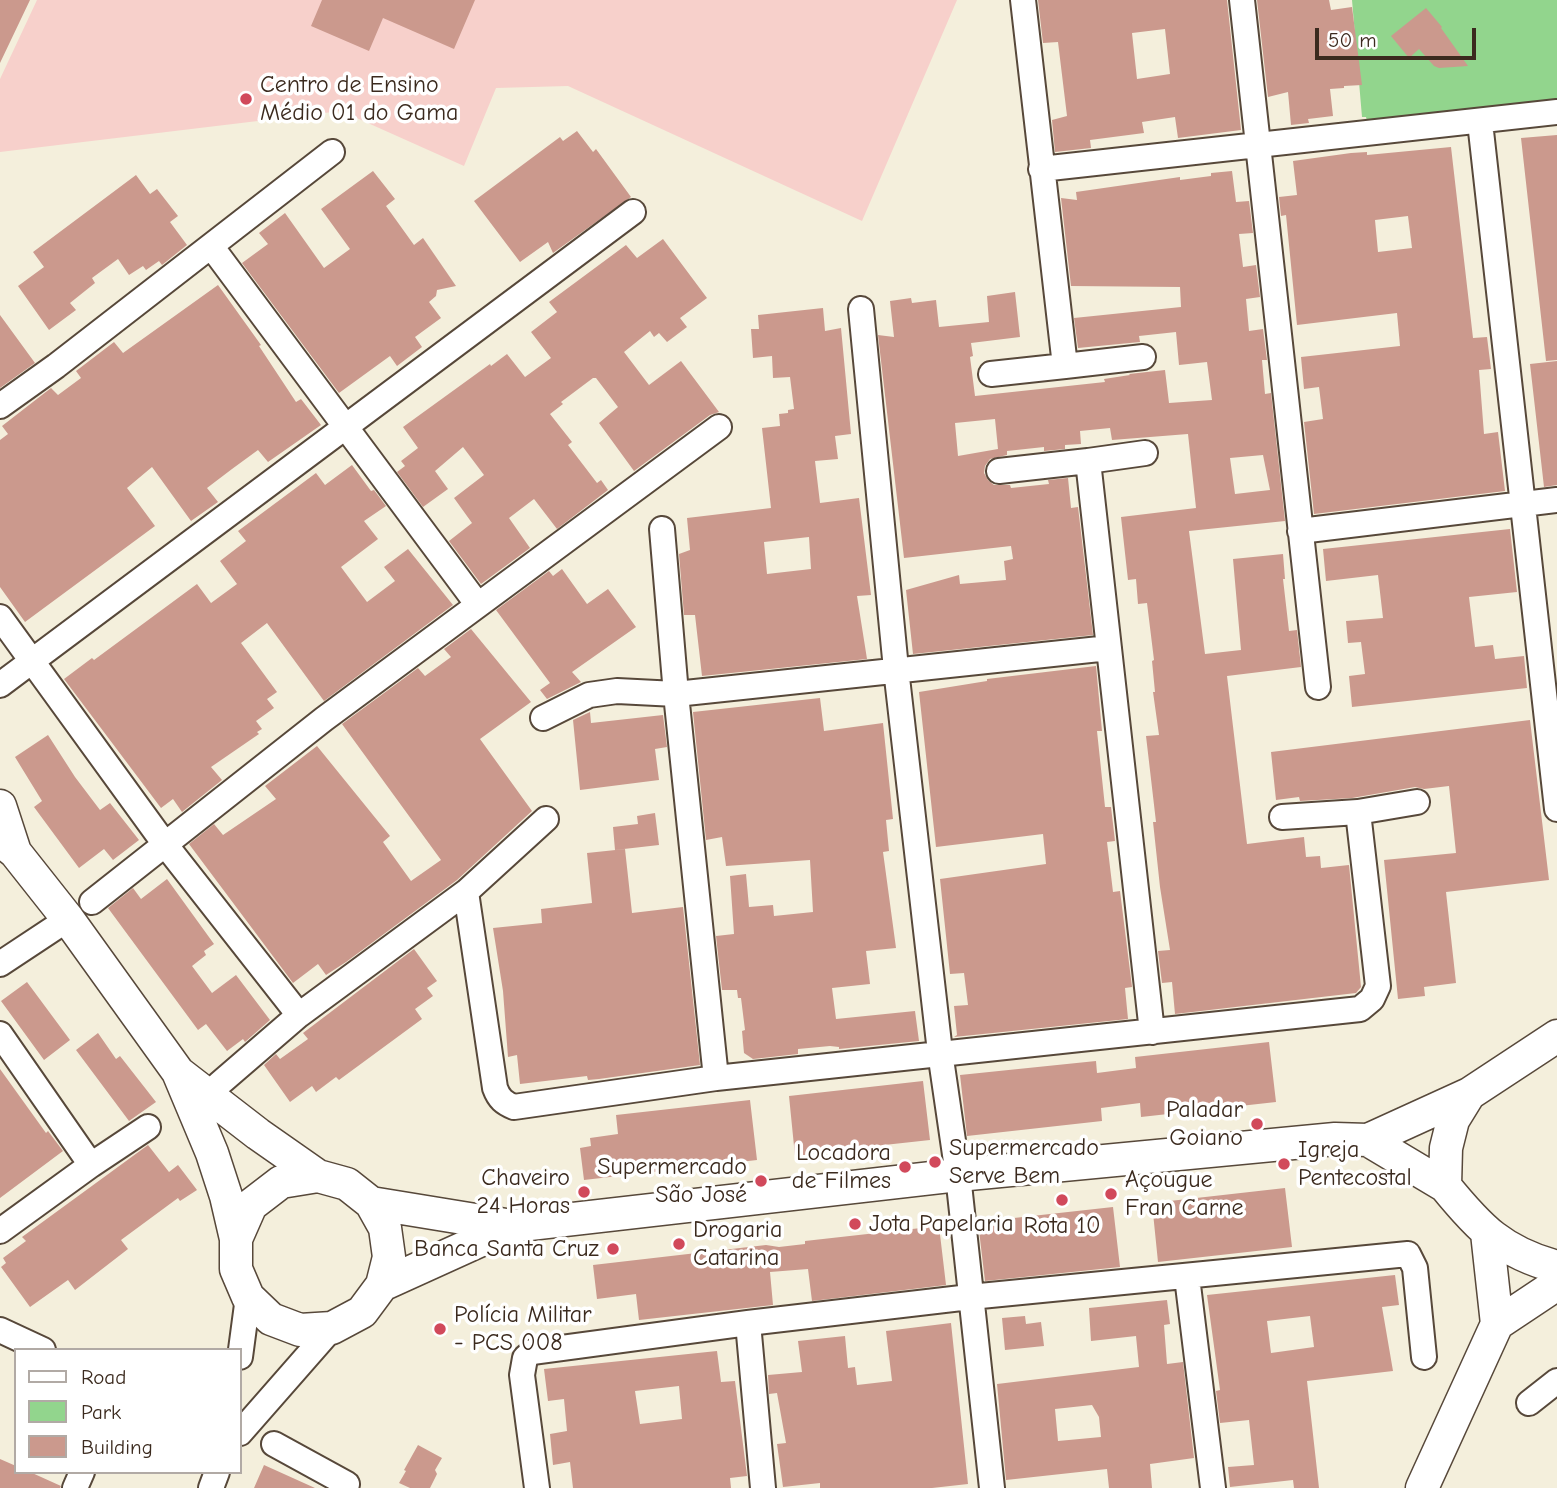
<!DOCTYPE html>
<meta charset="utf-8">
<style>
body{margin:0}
#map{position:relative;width:1557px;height:1488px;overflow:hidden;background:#f4efdc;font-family:"Comic Neue",sans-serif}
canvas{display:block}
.legend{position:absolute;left:14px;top:1348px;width:228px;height:126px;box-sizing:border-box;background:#fff;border:2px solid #b1aaa5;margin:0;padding:9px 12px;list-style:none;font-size:21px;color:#3b2a1e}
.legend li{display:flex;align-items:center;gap:14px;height:35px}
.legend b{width:35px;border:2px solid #b1aaa5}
.scale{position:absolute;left:1315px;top:28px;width:161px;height:32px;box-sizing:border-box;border:4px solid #3b2a1e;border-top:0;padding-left:9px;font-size:21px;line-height:24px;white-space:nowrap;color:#3b2a1e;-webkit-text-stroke:5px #fff;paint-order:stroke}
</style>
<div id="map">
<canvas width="1557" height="1488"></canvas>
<ul class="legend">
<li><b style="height:9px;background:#fff"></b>Road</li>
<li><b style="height:19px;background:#92d58d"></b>Park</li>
<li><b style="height:19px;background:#cb998d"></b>Building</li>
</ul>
<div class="scale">50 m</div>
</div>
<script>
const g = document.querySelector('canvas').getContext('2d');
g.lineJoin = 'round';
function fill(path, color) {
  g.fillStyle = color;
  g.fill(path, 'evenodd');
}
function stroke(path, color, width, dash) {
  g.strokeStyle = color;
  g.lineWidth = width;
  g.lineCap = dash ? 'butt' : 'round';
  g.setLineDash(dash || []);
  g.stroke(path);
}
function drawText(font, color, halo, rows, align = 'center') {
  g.font = font + ' "Comic Neue",sans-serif';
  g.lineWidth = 7;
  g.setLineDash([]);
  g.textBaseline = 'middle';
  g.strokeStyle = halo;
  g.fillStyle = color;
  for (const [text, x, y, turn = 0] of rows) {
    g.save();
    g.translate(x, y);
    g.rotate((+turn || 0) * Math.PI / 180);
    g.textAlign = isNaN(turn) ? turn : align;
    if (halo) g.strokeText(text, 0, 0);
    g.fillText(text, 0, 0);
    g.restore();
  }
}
fill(new Path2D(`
 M37,0H957L862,221L568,86L496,88L464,166L341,111L0,152V79Z`), '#f7d0cb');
fill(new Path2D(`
 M1352,0H1557V101L1367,121L1366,117H1362Z`), '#92d58d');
fill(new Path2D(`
 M0,0H30L0,63Z
 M322,0H475L454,49L383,18L369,51L311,26Z
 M1038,0H1227L1241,130L1178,138L1175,117L1142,122L1144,133L1090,140L1091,148L1055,152L1052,120L1067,116L1058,42L1043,43ZM1165,29L1170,74L1137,79L1132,33Z
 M1257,0H1329L1331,10L1352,7L1362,85L1344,86V88L1330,89L1333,116L1308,119L1309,123L1291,125L1288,92L1268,97Z
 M1426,8L1442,27L1441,28L1468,66L1439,68L1434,66L1419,49L1409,58L1391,36Z
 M577,131L593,152L596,149L631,197L553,253L548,242L520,262L474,201L560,137L563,141Z
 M1557,135V360L1546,361L1521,138Z
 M1451,147L1473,338L1487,337L1491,369L1479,370L1484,434L1498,432L1505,491L1314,514L1304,422L1323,419L1319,387L1304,389L1301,357L1400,346L1397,313L1297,325L1286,215L1281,216L1279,197L1297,195L1293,161L1351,153L1367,152V155ZM1408,216L1412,248L1378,252L1375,220Z
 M373,171L395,199L386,206L414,245L423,238L456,286L437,290L436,296L429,302L441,318L415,337L422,347L397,366L390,356L339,393L242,263L268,244L259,233L285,213L324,268L350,249L321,209Z
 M1232,171L1236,202L1249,201L1253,233L1239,234L1243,267L1256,265L1260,297L1246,299L1249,331L1263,329L1267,360H1262L1265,394L1271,393L1285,521L1189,531L1205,654L1241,650L1233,559L1283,554L1285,579H1283L1289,631L1297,630L1301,667L1227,676L1247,844L1304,837L1306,857L1320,856L1321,868L1349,865L1361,987L1356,993L1175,1014L1172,982L1162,983L1158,951L1170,950L1160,887L1153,822H1156L1146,736L1159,735L1153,692H1155L1152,661L1154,660L1147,603L1138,604L1136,579L1128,580L1121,517L1196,508L1188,434L1112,440L1110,428L1080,431L1081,444L1065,445V449L1044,451V447L1007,451V455L990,459L985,466L984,473L988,480L994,485H1010L1011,488L1049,484L1048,480L1068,478L1071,508L1078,507L1093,635L913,654L906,590L959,575L960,584L1006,580L1004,561L1013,559L1011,546L904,558L878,335L894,337L890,301L911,298L912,303L936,300L939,327L989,322L987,296L1015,292L1020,337L971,343L973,356L970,357L975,396L1105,382L1104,379L1130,375L1129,374L1165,370L1169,403L1212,400L1207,362L1179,365L1176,332L1139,336L1140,342L1078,348L1074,318L1181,307L1180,287L1071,286L1061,198L1077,200L1076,192L1180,177V180L1211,176V173ZM995,419L998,449L958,456L955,423ZM1263,455L1270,490L1235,494L1230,458Z
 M136,175L150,194L157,189L178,216L170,222L187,245L162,265L159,261L146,270L143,266L129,275L118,259L92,278L95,283L70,303L76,310L49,330L18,286L44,267L33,252Z
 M663,239L707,298L680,318L687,327L667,342L659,333L654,337L650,331L624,352L649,385L681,361L719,412L710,415L634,471L599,423L618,407L596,378H593L561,402L563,404L550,414L572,442L568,445L597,483L601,480L608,490L557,529L534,499L509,518L530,548L481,584L449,541L472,523L454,498L484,475L463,447L435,471L448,489L423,507L397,472L405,466L401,461L418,448L403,427L490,364L491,366L507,354L525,377L551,358L531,332L557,312L549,302L626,245L637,258Z
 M218,285L261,345L259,346L296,402L301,399L321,425L268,462L258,450L232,469L207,488L218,502L191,521L152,467L127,488L155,526L25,622L0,587V440L8,434L2,426L51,388L58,395L81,378L76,371L114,342L123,353Z
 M823,308L825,331L841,328L851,434L835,436L838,459L815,461L820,503L859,498L871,595L857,596L867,659L702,676L695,615H684L679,554L690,550L687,518L771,508L762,428L780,426L779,414L788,413V410L794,409L790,377L773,378L772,356L753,358L751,329H759L758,315ZM809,537L811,569L767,574L764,542Z
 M0,315L35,363L0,388Z
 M1557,361V485L1544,487L1530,364Z
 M352,465L371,491L374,490L386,506L364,521L378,539L341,567L367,602L395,581L384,567L408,549L453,605L324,701L267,623L241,643L277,692L267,699L274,708L256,721L262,729L257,732L259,734L211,767L222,780L182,812L173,799L161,808L64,679L92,658L94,660L197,584L211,603L237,584L220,561L246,541L238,531L316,473L325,485Z
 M1510,529L1517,592L1469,597L1475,647L1493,645L1495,659L1524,656L1527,688L1352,707L1349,676L1365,674L1361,642L1348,643L1346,621L1383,618L1378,575L1326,581L1323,549Z
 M562,569L587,604L608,589L636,627L572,672L581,682L547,699L540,690L550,683L496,610L549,571L553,576Z
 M471,629L531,702L480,739L532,811L457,880L346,962L326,975L318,964L293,983L189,844L214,824L223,835L276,799L265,786L317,746L390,836L383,842L411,881L441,860L342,724L418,668L425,676L451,657L444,649Z
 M1096,666L1102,731H1097L1105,807H1111L1115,841L1107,842L1113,892L1120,891L1132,987L1125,988L1128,1019L954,1037L957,1035L954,1006L968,1005L964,973L950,974L940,879L1046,864L1043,834L936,847L919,692L987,681V679Z
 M820,698L824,731L883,723L893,819L886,820L889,851L883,852L896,948L866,951L870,984L832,988L836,1019L915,1011L919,1041L839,1049V1047L830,1046L798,1049V1054L753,1059L744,1053L742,1031L745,1030L741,998H738L737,990H722L716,936L734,934L730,876L746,874L749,907L773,905L774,916L813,912L810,860L726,866L722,837L706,840L693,712Z
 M590,712L591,723L663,715L667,747L655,749L659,780L580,790L573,720Z
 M1530,720L1549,880L1446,892L1456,983L1424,987L1425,996L1398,999L1384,860L1456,853L1449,786L1424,789L1415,787L1352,798L1300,801L1299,797L1276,800L1271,752Z
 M48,735L75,777L100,810L110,803L139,840L113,860L104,849L79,868L34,807L42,801L15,757Z
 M655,813L659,845L615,850L613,827L638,824L637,816Z
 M625,849L632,913L683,907L700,1065L599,1079L588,1080L587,1076L520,1084L517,1055L508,1057L503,991L493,928L542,923L541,909L592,903L587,853Z
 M167,879L214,944L204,951L206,955L192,966L212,993L236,975L270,1020L245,1042L243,1039L227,1051L206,1024L198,1030L108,908L133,888L141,899Z
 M414,949L437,981L427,988L433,996L415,1009L422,1019L339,1080L336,1077L316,1092L312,1086L290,1102L264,1065L276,1054L280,1059L308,1039L303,1033Z
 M27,982L70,1040L44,1060L1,1001Z
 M98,1033L116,1059L120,1056L156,1102L129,1121L76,1050Z
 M1269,1042L1276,1102L1141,1117L1140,1103L1101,1108L1102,1121L967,1136L960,1075L1096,1061L1097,1073L1136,1068L1135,1057Z
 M0,1069L46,1133L48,1131L63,1151L0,1198Z
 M923,1081L930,1140L875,1146L869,1152L849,1150L795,1156L789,1096Z
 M750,1100L757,1160L584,1180L580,1148L591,1146L590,1138L618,1134L616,1115Z
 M148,1145L169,1172L178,1165L197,1190L180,1201L178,1198L121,1240L128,1249L75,1290L68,1280L30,1307L1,1267L6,1263L3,1258L26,1241L22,1237Z
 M1285,1188L1292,1247L1158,1262L1152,1203Z
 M1113,1207L1120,1267L985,1281L978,1222Z
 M939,1226L946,1285L812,1301L808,1269L770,1272L773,1305L639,1320L636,1294L597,1299L593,1265L766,1245L779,1247L805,1244V1241Z
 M1395,1275L1399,1305L1382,1307L1393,1371L1307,1381L1319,1488H1294L1293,1480L1230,1487L1228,1467L1254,1465L1249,1420L1220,1423L1216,1391L1220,1390L1207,1295ZM1310,1316L1314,1347L1271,1353L1267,1321Z
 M1167,1300L1170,1324L1164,1325L1167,1364L1183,1362L1194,1458L1150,1464L1152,1488H1109L1107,1469L1006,1480L997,1384L1139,1367L1136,1336L1091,1341L1089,1308ZM1092,1405L1099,1417L1101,1437L1058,1441L1055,1409Z
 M1025,1316L1026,1324L1041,1322L1044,1346L1005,1350L1002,1318Z
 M951,1323L968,1484L932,1488H820V1483L783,1487L777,1444L786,1443L777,1393L769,1394L768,1375L802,1372L798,1341L845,1336L848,1368L855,1367L857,1385L892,1381L886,1331Z
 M717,1351L721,1382L735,1381L747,1476L730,1478L731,1488H573L570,1462L553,1465L550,1434L567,1431L564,1399L548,1401L544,1369ZM679,1386L682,1419L640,1424L635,1391Z
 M418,1445L442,1458L435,1470L437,1474L430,1488H410L399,1483L406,1471L404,1470Z
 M0,1459L16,1466V1472H30L61,1486L60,1488H0Z
 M264,1465L315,1488H254Z`), '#cb998d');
const minor = new Path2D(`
 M1242,0L1318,687
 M1480,122L1557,809
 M1041,169L1557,112
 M211,246L478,605
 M861,309L896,669L940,1052L958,1175L992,1488
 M1065,366L1143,357
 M991,374L1065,366L1023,0
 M0,406L56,366L332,152
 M1088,461L1145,453
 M999,471L1088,461L1152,1032
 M662,529L676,694L716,1078C931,1053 1146,1033 1360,1009L1372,999L1378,986L1358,812L1417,802
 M1300,531L1557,500
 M0,617L164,843L299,1015
 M0,685L633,212
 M543,718L589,695L617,691L676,694L1109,648
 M1282,817L1358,812
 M466,892L495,1088C499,1099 504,1103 514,1107L716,1078
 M92,902L324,719L719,427
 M0,964L68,919
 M0,1034L91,1165
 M219,1084L299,1015L466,892L546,819
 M0,1231L91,1165L148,1127
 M1187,1277L1213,1488
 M748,1323L763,1488
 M0,1330L43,1350
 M240,1357L248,1297
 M1529,1403L1557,1381
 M240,1433L332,1328
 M274,1444L347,1484L346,1488
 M75,1488L82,1472
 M211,1488L217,1472
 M537,1488L522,1375L525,1358L532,1352L748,1323L970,1297L1408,1254L1415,1268L1424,1357`);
const tertiary = new Path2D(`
 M0,806L15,852
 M0,840L15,852L68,919L178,1072L212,1153L226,1196L236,1239
 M1557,1036L1469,1094L1453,1120L1446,1148L1445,1186C1480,1229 1502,1252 1557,1267
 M179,1073L258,1134L318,1176
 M1368,1140L1445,1186
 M371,1203L385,1228L389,1257L382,1285L362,1312L332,1328L300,1330L271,1319L248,1297L236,1269V1239L251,1205L281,1182L318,1176L347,1184L371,1203L512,1226L958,1175L1335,1139L1368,1140L1469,1094
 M382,1285L512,1226
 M1497,1324L1557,1284
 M1422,1488L1497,1324L1487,1233`);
stroke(minor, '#57483a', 28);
stroke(tertiary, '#57483a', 35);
stroke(minor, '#fff', 24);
stroke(tertiary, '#fff', 32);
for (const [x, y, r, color] of [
 [246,99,7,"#d1495b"],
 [1257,1124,7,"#d1495b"],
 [935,1162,7,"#d1495b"],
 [1284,1164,7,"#d1495b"],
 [905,1167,7,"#d1495b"],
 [761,1181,7,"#d1495b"],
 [584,1192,7,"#d1495b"],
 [1111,1194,7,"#d1495b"],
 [1062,1200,7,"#d1495b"],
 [855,1224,7,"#d1495b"],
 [679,1244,7,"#d1495b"],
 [613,1249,7,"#d1495b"],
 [440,1329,7,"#d1495b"]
]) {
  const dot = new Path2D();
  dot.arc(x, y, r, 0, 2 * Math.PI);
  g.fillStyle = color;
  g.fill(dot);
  stroke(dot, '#fff', 2.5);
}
drawText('24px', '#3b2a1e', '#fff', [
 ["Centro de Ensino",260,85],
 ["Médio 01 do Gama",260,113],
 ["Paladar",1243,1110,"right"],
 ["Goiano",1243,1138,"right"],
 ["Supermercado",949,1148],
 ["Serve Bem",949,1176],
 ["Igreja",1298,1150],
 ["Pentecostal",1298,1178],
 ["Locadora",891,1153,"right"],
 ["de Filmes",891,1181,"right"],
 ["Supermercado",747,1167,"right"],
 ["São José",747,1195,"right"],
 ["Chaveiro",570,1178,"right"],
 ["24 Horas",570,1206,"right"],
 ["Açougue",1125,1180],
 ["Fran Carne",1125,1208],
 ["Jota Papelaria",869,1224],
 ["Rota 10",1062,1226,"center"],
 ["Drogaria",693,1230],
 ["Catarina",693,1258],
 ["Banca Santa Cruz",599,1249,"right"],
 ["Polícia Militar",454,1315],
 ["- PCS 008",454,1343]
], 'left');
</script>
